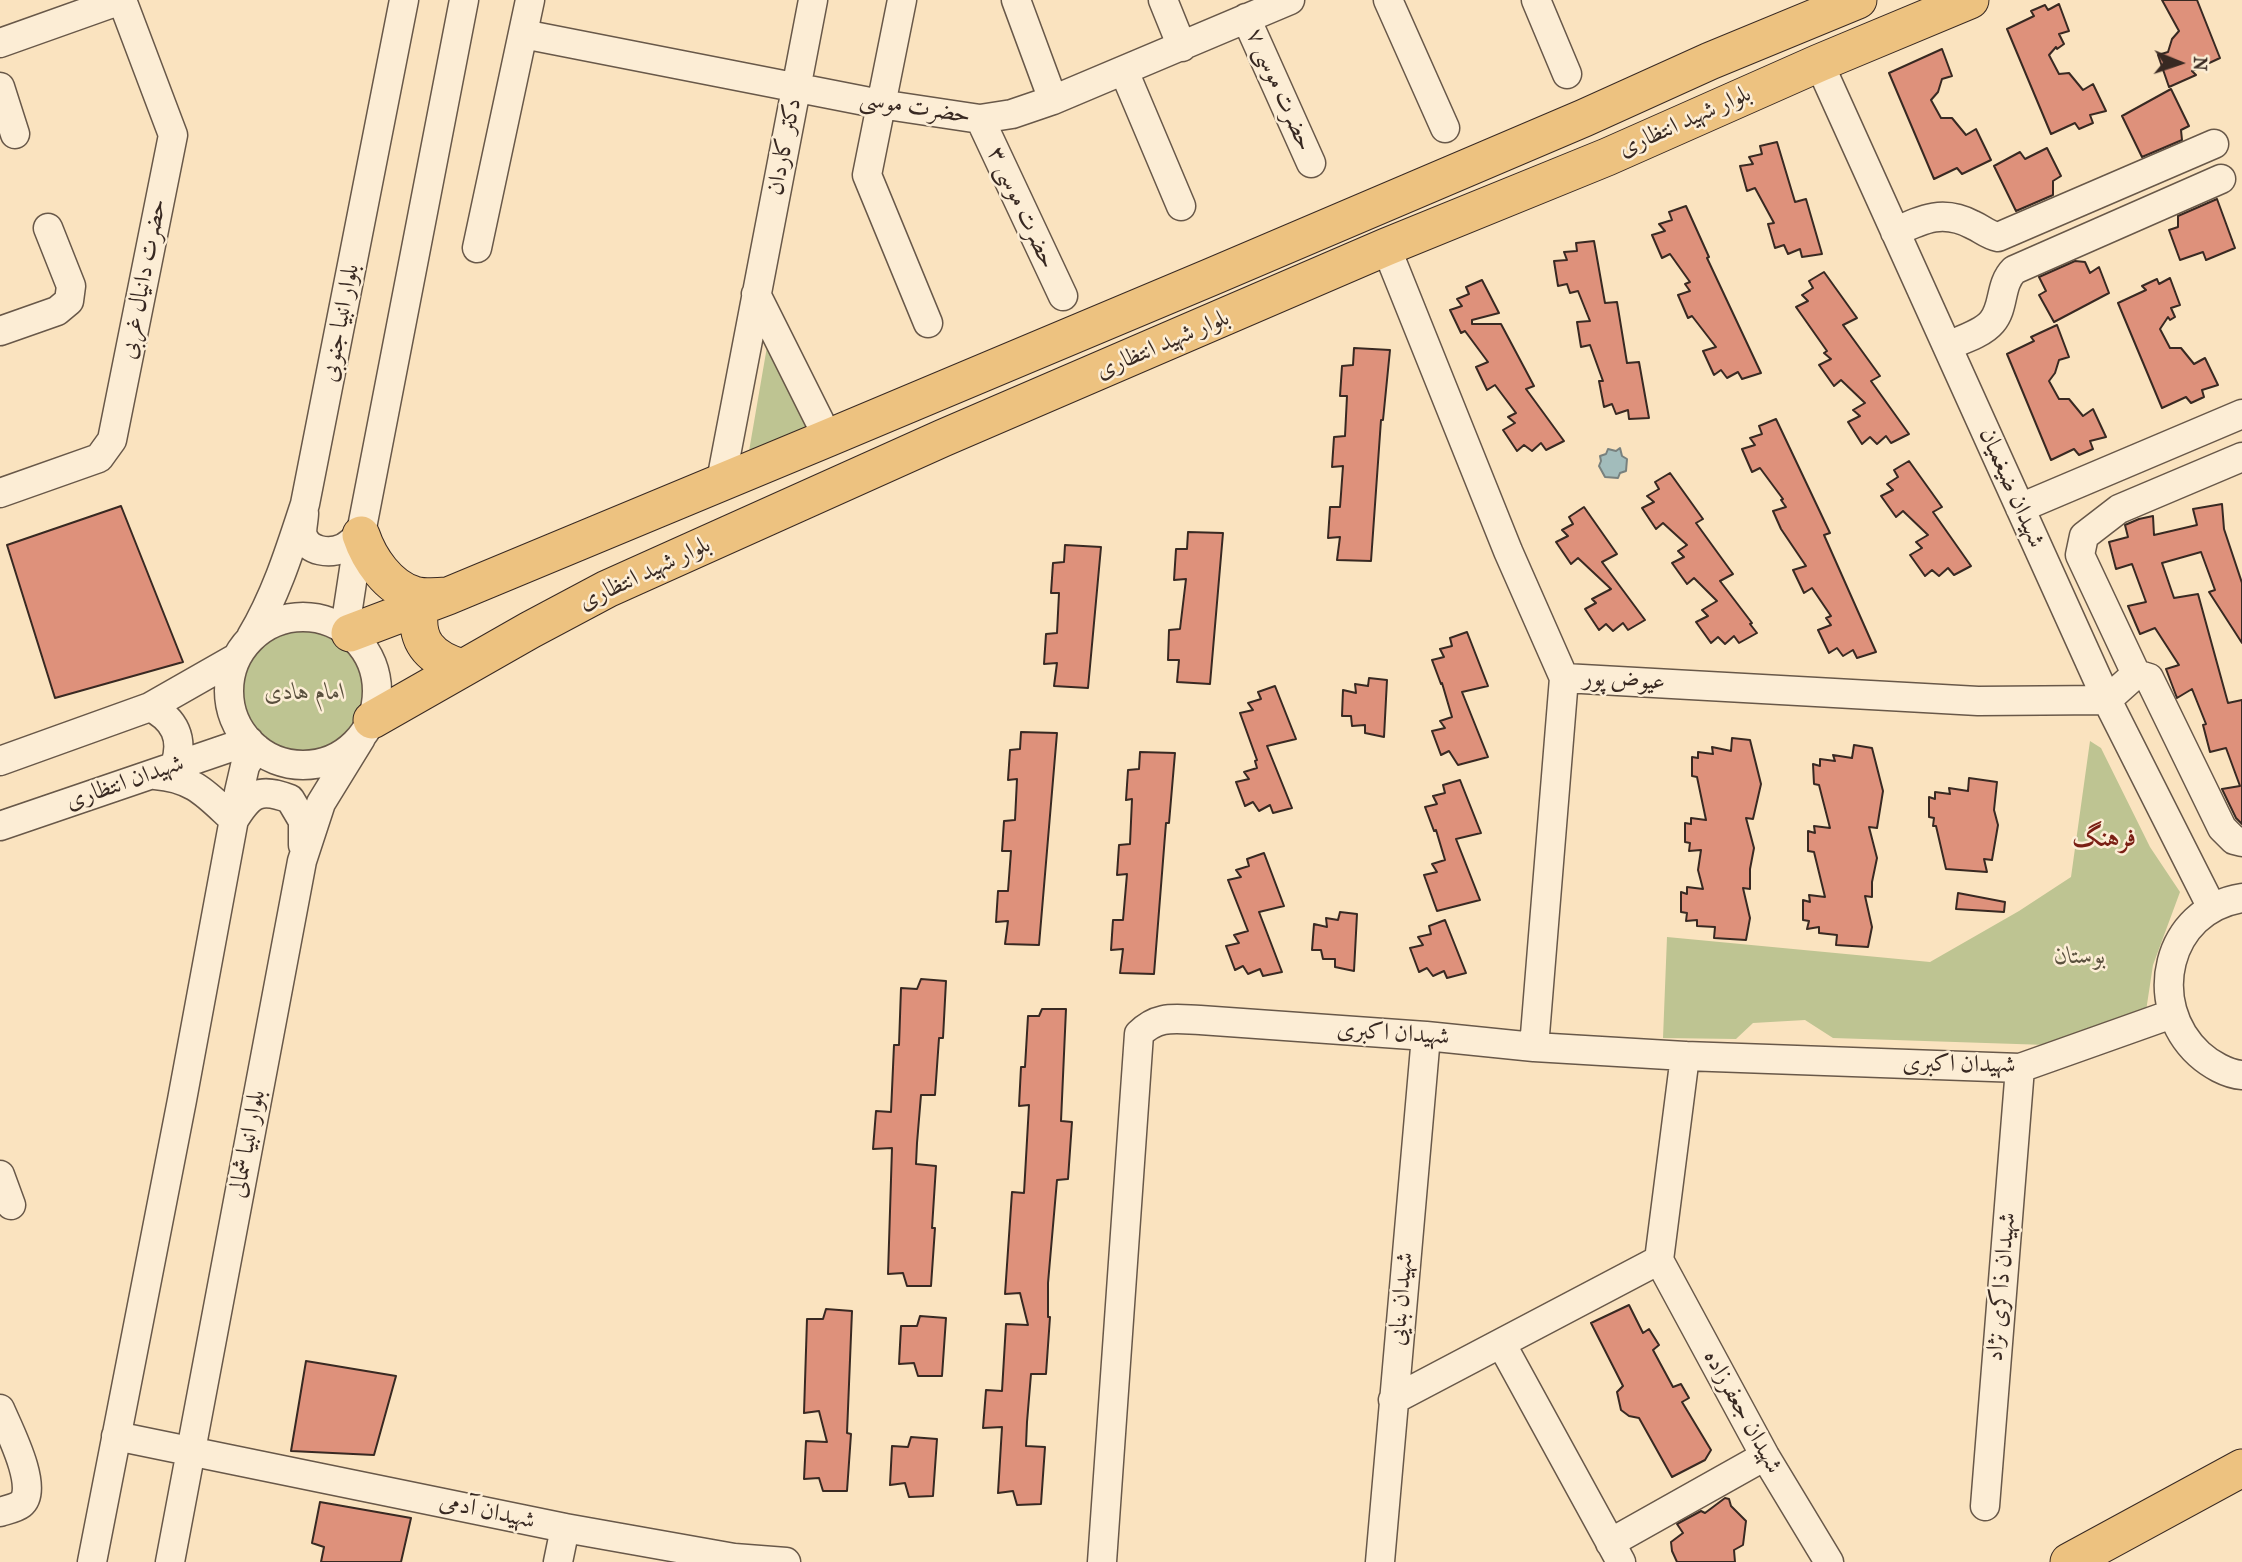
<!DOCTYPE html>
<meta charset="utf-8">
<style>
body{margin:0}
#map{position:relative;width:2242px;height:1562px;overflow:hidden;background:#fae3bf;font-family:"IM FELL French Canon",serif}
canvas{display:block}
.north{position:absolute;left:2144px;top:28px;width:70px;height:70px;-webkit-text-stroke:5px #fcedd5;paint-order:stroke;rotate:92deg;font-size:19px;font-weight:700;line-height:28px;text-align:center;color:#382922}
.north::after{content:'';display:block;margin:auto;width:24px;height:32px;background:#382922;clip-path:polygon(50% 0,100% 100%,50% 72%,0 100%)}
</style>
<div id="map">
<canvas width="2242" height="1562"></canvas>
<div class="north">N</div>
</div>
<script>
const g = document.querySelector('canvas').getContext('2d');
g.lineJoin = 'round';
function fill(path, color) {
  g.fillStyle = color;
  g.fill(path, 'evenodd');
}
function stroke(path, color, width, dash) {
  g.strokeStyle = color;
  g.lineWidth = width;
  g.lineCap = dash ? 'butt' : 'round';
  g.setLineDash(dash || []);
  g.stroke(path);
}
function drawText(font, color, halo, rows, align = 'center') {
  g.font = font + ' "IM FELL French Canon",Amiri,serif';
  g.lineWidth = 5;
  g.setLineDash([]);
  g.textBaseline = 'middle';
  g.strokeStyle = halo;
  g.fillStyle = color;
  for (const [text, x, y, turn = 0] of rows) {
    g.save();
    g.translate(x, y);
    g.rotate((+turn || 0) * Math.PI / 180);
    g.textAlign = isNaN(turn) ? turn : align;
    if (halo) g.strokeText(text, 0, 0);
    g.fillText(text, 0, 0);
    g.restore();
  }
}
fill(new Path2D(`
 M769,335L810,433L748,457Z
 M270,624L318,629L338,637L376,675L372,720L361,738L321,764L271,746L249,724L232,675L251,637Z
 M2090,741L2101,748L2150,847L2180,892L2153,965L2146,1011L2047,1045L1833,1038L1805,1020L1753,1023L1736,1039L1663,1038L1667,937L1930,962L2019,911L2071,877Z`), '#bec492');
const water = new Path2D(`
 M1620,448L1622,456L1627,459L1626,471L1620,473L1618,478L1605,477L1599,466L1601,461L1600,456L1606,454L1608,449L1616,451Z`);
fill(water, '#a2bcbb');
stroke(water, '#78817e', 2);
const building = new Path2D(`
 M2162,0H2197L2220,58L2192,71L2196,75L2169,87L2158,55L2168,52L2172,39L2179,31Z
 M2059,4L2069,31L2059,34L2064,44L2057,49L2056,47L2049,55L2059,74L2069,73L2083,90L2093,84L2106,111L2090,115L2093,123L2079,129L2075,123L2051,134L2007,29L2034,16L2031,11L2045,5L2048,10Z
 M1942,49L1952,76L1942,79L1938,92L1931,100L1941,118H1952L1966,135L1976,129L1991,160L1962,174L1957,168L1934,179L1889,73Z
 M2171,89L2189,126L2181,130L2182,140L2142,157L2122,116Z
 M1777,142L1795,202L1806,199L1822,254L1802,257L1800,249L1788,254L1784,245L1775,248L1768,224L1774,223L1755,188L1747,191L1740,166L1753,164L1749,157L1762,154L1760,146Z
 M2047,148L2061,176L2053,181V195L2016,211L1994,166L2020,152L2025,159Z
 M2217,199L2235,248L2206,260L2203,252L2180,260L2169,230L2178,227V216Z
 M1686,206L1709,257L1707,258L1761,373L1742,379L1738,372L1727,378L1721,370L1714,375L1703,351L1716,347L1692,316L1688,318L1678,295L1690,291L1685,284L1690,282L1670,254L1662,258L1652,235L1665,231L1659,224L1672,220L1669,212Z
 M1594,241L1605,303L1617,302L1627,363L1639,362L1649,418L1629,419L1628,410L1616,414L1612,404L1604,407L1599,381H1603L1590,345L1581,347L1577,322L1590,321L1578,291L1570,293L1567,284L1558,286L1554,261L1567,260L1564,252L1577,251L1576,243Z
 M2075,261L2085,262L2090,273L2099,267L2109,293L2054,322L2039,295L2046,291L2039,277Z
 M1824,272L1857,318L1843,325L1880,376L1871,381L1909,434L1891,443L1886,436L1877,444L1870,437L1862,444L1848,422L1860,416L1853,410L1865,403L1841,380L1834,386L1819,365L1831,359L1824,353L1827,351L1796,307L1808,301L1802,295L1813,288L1809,281Z
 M2170,278L2180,305L2171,308L2175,317L2170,320L2168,317L2160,329L2170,348H2181L2194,364L2205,358L2218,385L2202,390L2204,397L2191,403L2186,397L2162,408L2118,303L2146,290L2142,286L2157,279L2159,284Z
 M1482,280L1499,313L1472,320V324H1501L1534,386L1526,389L1564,441L1546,450L1541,443L1532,451L1524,445L1517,451L1503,430L1515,423L1508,417L1516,413L1495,385L1487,390L1476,367L1488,362L1465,331L1461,333L1450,310L1462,306L1457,299L1469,294L1466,287Z
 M2057,325L2069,357L2059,360L2055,373L2049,381L2059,399H2069L2083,416L2093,409L2106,437L2090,441L2093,449L2079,455L2074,449L2051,460L2007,354L2034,341L2031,337Z
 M1354,348L1390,350L1383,420H1381L1371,561L1337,560L1340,537L1328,538L1330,507H1340L1341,494L1343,466L1332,467L1334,437L1345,436L1347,396H1340L1342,366L1353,365Z
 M1776,419L1830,533L1824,535L1876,652L1857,658L1853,650L1843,656L1837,648L1829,653L1818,630L1831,625L1826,618L1831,616L1812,588L1804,593L1793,570L1806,566L1781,529L1773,511L1786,507L1781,500L1783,499L1760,468L1752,472L1742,449L1755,445L1750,438L1762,434L1759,426Z
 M1909,461L1942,507L1933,512L1971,566L1954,575L1948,568L1939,576L1932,570L1925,576L1910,555L1922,548L1916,542L1928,535L1903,511L1896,517L1881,496L1893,490L1887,484L1898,477L1894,470Z
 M1670,473L1703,519L1696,523L1733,574L1720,581L1752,623L1750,624L1757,633L1739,643L1734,636L1725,644L1718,637L1711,643L1696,622L1708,616L1702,610L1717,601L1694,578L1687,584L1672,563L1684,557L1678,551L1687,545L1663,523L1656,529L1642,508L1654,502L1647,496L1659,489L1655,482Z
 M2222,504L2224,529L2242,583V643L2209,592L2215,590L2201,552L2162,563L2174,598L2198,594L2228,703L2242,700V824L2236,818L2222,789L2240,786L2226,748L2210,752L2203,725L2206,724L2192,689L2177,698L2166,669L2179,665L2155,628L2140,634L2128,606L2146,602L2132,564L2116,569L2109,542L2128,537L2125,525L2139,519L2153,516L2154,535L2197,525L2193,509Z
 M121,506L183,662L55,698L7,545Z
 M1584,507L1617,554L1602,562L1645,620L1628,630L1623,623L1613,631L1606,624L1599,630L1585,609L1596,603L1592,599L1611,589L1578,558L1571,564L1556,542L1568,536L1562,530L1573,524L1569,517Z
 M1188,532L1223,533L1210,684L1177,682L1179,660H1168L1169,630L1180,629L1186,579L1174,580L1176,549H1187Z
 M1065,545L1101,547L1088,688L1054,686L1057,663L1044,664L1046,634L1057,633L1059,593H1051L1053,563L1064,562Z
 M1467,632L1488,686L1462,692L1488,757L1458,765L1449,751L1441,755L1432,731L1445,728L1440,721L1452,717L1442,683L1441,684L1432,660L1444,657L1440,649L1452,646L1450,638Z
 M1369,678L1387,680L1384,737L1365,733V725L1352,726L1351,716H1342L1343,690L1356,693L1355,684L1368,686Z
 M1275,686L1296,739L1267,746L1292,808L1273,813L1270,805L1259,811L1253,802L1245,806L1236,782L1249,779L1244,772L1257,768L1255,761L1257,760L1240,713L1253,710L1248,703L1261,699L1258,692Z
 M1021,732L1057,733L1039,945L1005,944L1008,921L996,922L998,891H1008L1011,851H1002L1004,821L1015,820L1017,779L1008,780L1010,750L1020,749Z
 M1732,738L1750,740L1761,784L1753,819L1746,818L1754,848L1750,869V889L1743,888L1750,918L1746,940L1714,938L1715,927L1697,926V920L1686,921L1687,913L1681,912V892L1687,894V887L1703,889L1698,870L1701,850L1689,851L1690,843L1685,842V823L1691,824V818L1706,820L1697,777L1692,776V757L1698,758V752L1713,754L1712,747L1731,751Z
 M1854,745L1872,748L1883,791L1877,828L1869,827L1877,858L1872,882V897L1865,896L1872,927L1868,947L1836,945L1837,935L1819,933V927L1807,929L1809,921L1803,920V900L1810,902L1809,895L1825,897L1814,852L1808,851V831L1815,833L1814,826L1830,828L1819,785L1814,784L1813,764L1820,766V759L1835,761L1833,755L1852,758Z
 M1140,752L1175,753L1169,823H1166L1154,974L1120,973L1123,949L1111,950L1113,920H1123L1127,874L1117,875L1119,845L1130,844L1132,799L1126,800L1128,770L1139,769Z
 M1969,778L1997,782L1994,810L1998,825L1992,860L1984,859L1987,872L1946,869L1936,826H1933L1934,818L1929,817V797L1935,799V792L1950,794L1949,788L1968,791Z
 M1460,780L1481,833L1456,839L1480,900L1437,911L1424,875L1437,872L1432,864L1445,860L1436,830L1434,831L1425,807L1437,804L1433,796L1445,793L1443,785Z
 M1264,853L1284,906L1259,912L1282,972L1263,976L1260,969L1248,974L1243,966L1235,970L1226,946L1239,943L1234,935L1248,931L1228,880L1241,877L1236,870L1249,866L1247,859Z
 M1958,893L2005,902L2004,912L1956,909Z
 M1340,912L1357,914L1354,971L1335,967V959H1323L1321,950H1312L1314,924L1327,927L1326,918L1338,920Z
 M1445,920L1466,973L1447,978L1444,971L1433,976L1427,968L1419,972L1410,948L1423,945L1418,937L1431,934L1429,926Z
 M921,979L946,981L943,1038H939L935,1095H921L917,1143L916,1164L936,1166L932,1228H935L931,1286H907L903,1273L888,1274L892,1148L873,1149L876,1111L891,1112L894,1045H899L901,988L917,989Z
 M1042,1009H1066L1061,1121L1072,1122L1068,1179L1057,1180L1048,1283V1317H1050L1046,1374H1031L1027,1422L1026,1446L1045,1447L1041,1504L1017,1505L1013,1491L998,1493L1002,1427L983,1428L986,1390L1002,1391L1006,1324L1028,1325L1020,1293L1005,1294L1012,1192L1024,1193L1029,1105L1019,1106L1021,1067H1025L1028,1016H1039Z
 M1629,1305L1643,1333L1649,1329L1659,1345L1653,1350L1673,1387L1681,1384L1689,1398L1682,1402L1711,1450L1705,1460L1672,1477L1639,1418L1629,1416L1621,1410L1617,1392L1623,1386L1591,1323Z
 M826,1309L852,1311L847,1433L851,1434L847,1491H823L819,1478L804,1479L806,1441L827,1442L819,1411L804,1413L807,1319H823Z
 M920,1316L946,1318L942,1376H918L914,1363L899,1364L901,1326H917Z
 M306,1361L396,1376L374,1455L291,1451Z
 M911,1437L937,1439L933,1496L909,1497L905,1483L890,1485L892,1446L908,1447Z
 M1725,1498L1729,1499L1731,1506L1746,1521L1743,1545L1734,1550L1735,1562H1677L1672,1551L1671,1542L1683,1533L1677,1524L1701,1511L1705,1513Z
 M320,1502L411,1518L401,1562H321L324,1547L312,1543Z`);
fill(building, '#de917b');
stroke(building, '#382922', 2);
const minor = new Path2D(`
 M902,0L867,175L928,323
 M1016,0L1053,100
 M1163,0L1182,47
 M1388,0L1445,128
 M1536,0L1567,74
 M1246,18L1311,163
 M523,34L880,104L980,119L1012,114L1053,100L1290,0
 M0,43L121,0
 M1819,63L2107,700L2212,908
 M1124,71L1181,206
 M0,87L15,134
 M980,119L1063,296
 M1895,232C1923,219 1943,209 1973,225C1982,229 1988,235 1998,237L2214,144
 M1386,247L1508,551L1564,678L1534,1047
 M477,248L530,0
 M756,294L828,438
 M0,331L57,311L69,301L71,286L48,228
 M1947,346C1961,340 1982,334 1992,322C2005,307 1999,285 2014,270L2221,179
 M721,481L813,0
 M0,493L99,458L112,440L173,135L122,0
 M2020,508L2242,414
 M304,513C304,520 301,530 303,536C308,552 330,554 343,548C349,545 355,539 361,535
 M229 691a74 74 0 1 1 148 0a74 74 0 1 1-148 0Z
 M345,628L354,569L464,0
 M251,637C276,595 290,550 305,504L404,0
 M2136,674L2080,555L2084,536L2119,509L2242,457
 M1564,678L1978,701L2107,700L2136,674L2149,678L2222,828L2234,840L2242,842
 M150,707C175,719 184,739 175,765
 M0,761L150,707L236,658
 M155,775C194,778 207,795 234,820C250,794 259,787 290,799L303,821V845
 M0,826L249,741
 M2242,898C2166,910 2145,1004 2199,1054C2210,1064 2227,1074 2242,1075
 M0,1175L11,1205
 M1659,1260L1765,1456L1829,1562
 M1501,1343L1621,1562
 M1393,1400L1659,1260L1685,1056
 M0,1409C8,1428 40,1489 21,1504C16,1508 6,1510 0,1512
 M116,1436L565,1528L734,1558L786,1562
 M1985,1506L2020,1068
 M1610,1543L1765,1456
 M92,1562L182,1100L239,792L245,766L256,748
 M170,1562L302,861L321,803L361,738
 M558,1562L565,1528
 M1102,1562L1139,1034C1158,1015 1174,1019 1200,1020L1426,1036L1534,1047L1685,1056L2020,1068L2172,1014
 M1380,1562L1426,1036`);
const major = new Path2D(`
 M361,535C369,559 388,587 414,595C425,598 436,597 447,596
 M420,606C414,641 429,658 462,668
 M350,633L448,596L828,438L1211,277L1584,118L1710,61L1858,0
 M372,720L530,630L607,589L943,438L1386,247L1607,157L1819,63L1970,0
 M2069,1562L2242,1468`);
stroke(minor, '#685849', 31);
stroke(major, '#382922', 39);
stroke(minor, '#fcedd5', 28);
stroke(major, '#edc280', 37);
drawText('24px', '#382922', '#fcedd5', [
 ["حضرت موسی ۷",1279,90,66],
 ["حضرت موسی",915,108,9],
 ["بلوار شهید انتظاری",1685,122,-24],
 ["دکتر کاردان",785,147,-79],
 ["حضرت موسی ۳",1021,208,65],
 ["حضرت دانیال غربی",144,279,-79],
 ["بلوار انبیا جنوبی",341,323,-79],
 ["بلوار شهید انتظاری",1163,345,-23],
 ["شهیدان ضیغمیان",2011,488,66],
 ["بلوار شهید انتظاری",645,574,-25],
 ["عیوض پور",1624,681,3],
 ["شهیدان انتظاری",125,783,-19],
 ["شهیدان اکبری",1393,1034,4],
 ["شهیدان اکبری",1959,1065,1],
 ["بلوار انبیا شمالی",248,1144,-79],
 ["شهیدان ذاکری نژاد",2002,1287,-85],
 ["شهیدان بنایی",1402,1299,-85],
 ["شهیدان جعفرزاده",1742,1412,61],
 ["شهیدان آدمی",487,1512,12]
]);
drawText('italic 24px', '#5a503e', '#fcedd5', [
 ["امام هادی",305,693],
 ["بوستان",2080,957]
]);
drawText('bold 26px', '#7a1f14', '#fcedd5', [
 ["فرهنگ",2104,840]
]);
</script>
